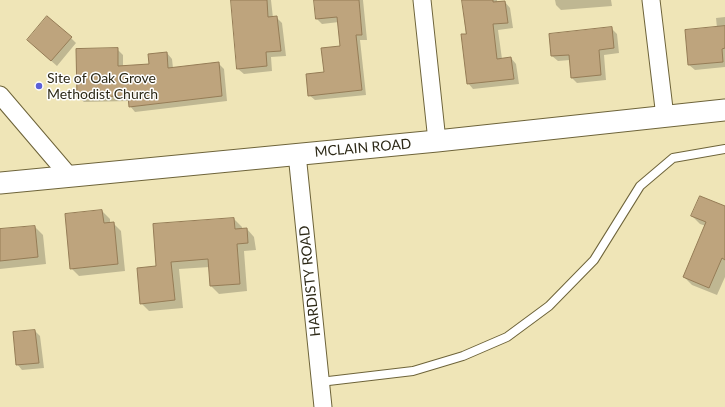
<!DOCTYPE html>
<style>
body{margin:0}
canvas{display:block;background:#efe5b7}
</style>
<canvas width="725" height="407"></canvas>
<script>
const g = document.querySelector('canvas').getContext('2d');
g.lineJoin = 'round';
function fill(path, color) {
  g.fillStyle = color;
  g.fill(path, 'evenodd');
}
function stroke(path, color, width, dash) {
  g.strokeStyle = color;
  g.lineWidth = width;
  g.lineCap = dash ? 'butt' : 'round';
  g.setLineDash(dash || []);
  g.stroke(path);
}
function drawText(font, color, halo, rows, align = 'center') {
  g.font = font + ' Lato,sans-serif';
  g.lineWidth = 3;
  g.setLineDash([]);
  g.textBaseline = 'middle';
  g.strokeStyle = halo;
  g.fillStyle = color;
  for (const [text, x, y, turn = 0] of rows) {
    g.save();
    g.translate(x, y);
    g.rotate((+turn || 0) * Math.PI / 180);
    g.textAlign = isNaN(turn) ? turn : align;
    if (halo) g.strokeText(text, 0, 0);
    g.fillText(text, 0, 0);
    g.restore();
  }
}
fill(new Path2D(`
 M232,0H271L273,18H277L282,23L286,56L271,57L272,71L244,74L238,69Z
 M315,0H363L367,40H360L366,95L315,100L309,95L341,47L339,22L322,24L316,18Z
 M463,0H497V3L505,2L510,8L513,28L498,30L502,59L511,58L516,64L519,84L473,89L468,83L467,35Z
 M555,0H611L612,6L561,10L556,5Z
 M725,17V67L695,70L689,65L717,28L716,18Z
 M612,29L617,34L619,53L604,55L606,80L577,83L572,78L570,60L558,61L552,56L550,35Z
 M71,38L76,43L57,66L33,45Z
 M117,49L123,55V67L150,65L167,53L172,59L173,68L218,63L224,69L227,101L135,112L130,106V101L84,102L78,97Z
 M725,207V277L717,295L692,285L684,277L706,226L700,224L692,216Z
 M102,211L110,219V224L113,223L121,231L125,271L79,276L71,268Z
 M234,219L242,227V230L247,229L254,237L256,250L244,251L247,291L219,294L211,286L210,267L179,269L183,308L149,311L141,303L157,267Z
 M35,227L43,235L46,264L0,269V230Z
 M35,331L40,336L44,368L22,370L17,364Z`), '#0003');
const building = new Path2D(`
 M231,0H267L268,17L277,16L281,51L266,52L267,66L237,69Z
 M314,0H359L362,35H356L362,90L308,96L306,74L324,72L321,48L340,46L337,17L316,19Z
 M462,0H493V2L505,1L508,23L493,24L497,59L511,57L514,79L467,84L461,34H466Z
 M47,16L72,37L51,61L27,40Z
 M725,26V48L722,49L723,62L688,65L685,30Z
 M612,27L614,48L599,50L601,75L571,78L569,55L551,56L549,34Z
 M118,48V66L149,64L148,54L167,52L168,68L219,62L222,96L129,107L128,96L77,97L76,49Z
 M700,196L725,206V260L722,258L709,288L683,277L706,222L691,216Z
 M102,210L104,223L114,222L118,264L70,269L65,214Z
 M234,218L235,229L247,228L248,243L237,244L240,284L210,286L208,259L171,262L175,300L140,304L137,268L156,266L153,224Z
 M35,226L38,257L0,261V229Z
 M35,330L39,363L16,365L13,332Z`);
fill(building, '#bea47d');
stroke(building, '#957c56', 1);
const service = new Path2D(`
 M320,382L413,371L463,356L507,337L549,306L594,260L640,186L673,158L725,149`);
const minor = new Path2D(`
 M422,0L437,141
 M651,0L665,117
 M0,95L70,177
 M297,154L323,407`);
const tertiary = new Path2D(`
 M0,183L437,141L725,110`);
stroke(service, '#6e643a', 10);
stroke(minor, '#6e643a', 19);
stroke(tertiary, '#6e643a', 23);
stroke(service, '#fff', 8);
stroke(minor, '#fff', 17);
stroke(tertiary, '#fff', 21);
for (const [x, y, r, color] of [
 [39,86,4,"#5b60d8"]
]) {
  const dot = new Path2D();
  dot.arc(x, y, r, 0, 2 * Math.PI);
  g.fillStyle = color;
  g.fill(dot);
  stroke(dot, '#fff', 1.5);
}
drawText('14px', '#2d2917', '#fff', [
 ["Site of Oak Grove",47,78],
 ["Methodist Church",47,94]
], 'left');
drawText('14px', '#2d2917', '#fff', [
 ["MCLAIN ROAD",363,148,-5],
 ["HARDISTY ROAD",310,281,-96]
]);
</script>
